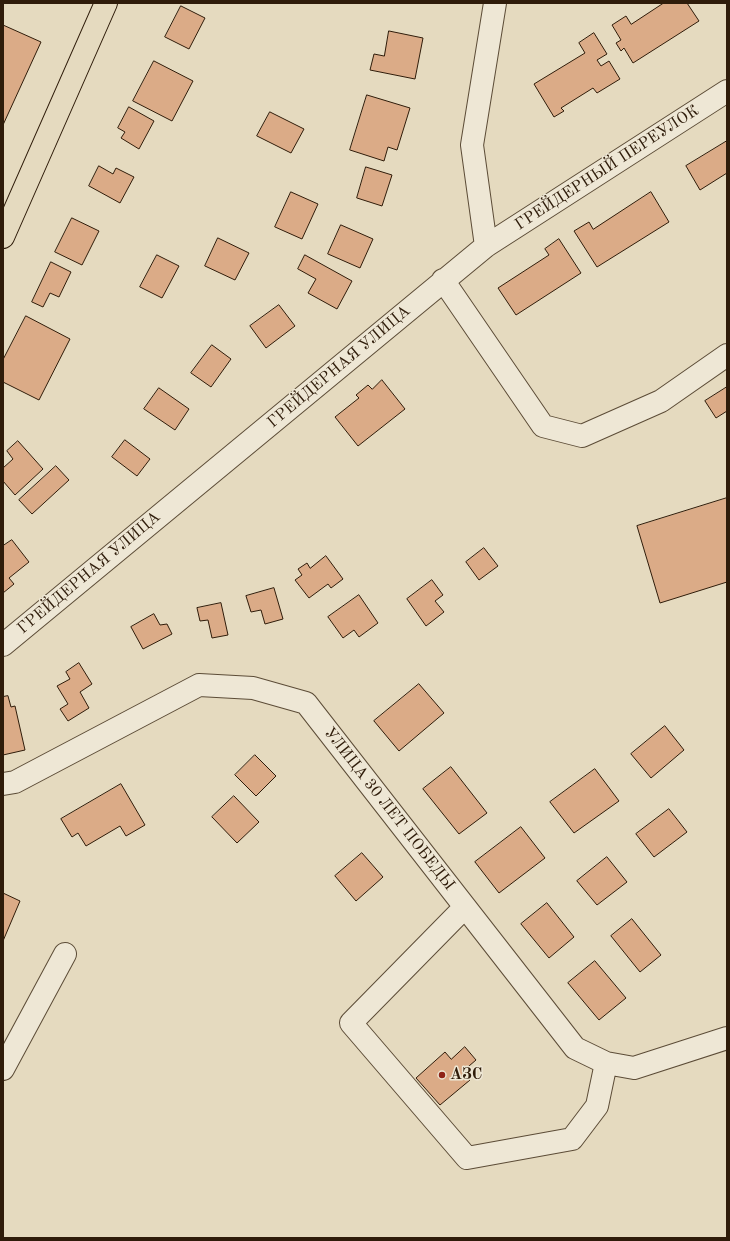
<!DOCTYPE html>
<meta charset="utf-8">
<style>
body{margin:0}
#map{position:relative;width:730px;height:1241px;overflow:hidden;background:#e5dabf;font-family:"Old Standard TT",serif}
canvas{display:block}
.frame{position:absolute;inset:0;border:4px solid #2f1c0a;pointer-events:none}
</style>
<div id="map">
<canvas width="730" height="1241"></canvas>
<div class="frame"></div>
</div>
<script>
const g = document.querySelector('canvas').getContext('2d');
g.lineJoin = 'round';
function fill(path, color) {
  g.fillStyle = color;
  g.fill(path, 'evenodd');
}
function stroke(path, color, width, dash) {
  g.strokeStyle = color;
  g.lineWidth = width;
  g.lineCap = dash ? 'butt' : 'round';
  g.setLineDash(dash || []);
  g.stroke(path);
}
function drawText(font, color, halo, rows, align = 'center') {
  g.font = font + ' "Old Standard TT",serif';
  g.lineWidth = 3;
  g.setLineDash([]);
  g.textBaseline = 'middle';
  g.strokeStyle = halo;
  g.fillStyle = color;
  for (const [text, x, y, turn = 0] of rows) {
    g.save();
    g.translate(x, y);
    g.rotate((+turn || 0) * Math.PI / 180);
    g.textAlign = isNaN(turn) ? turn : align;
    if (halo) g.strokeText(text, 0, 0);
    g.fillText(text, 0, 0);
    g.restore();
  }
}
const building = new Path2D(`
 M664,3H687L699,21L633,63L624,48L621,51L616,43L621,40L612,25L626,16L631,24Z
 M181,6L205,18L189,49L165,37Z
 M3,25L41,42L3,125Z
 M389,31L423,38L415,79L370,70L374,54L384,56Z
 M594,33L607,54L597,60L601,66L609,61L620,79L597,93L593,88L561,108L564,111L554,117L534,84L585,53L579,43Z
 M154,61L193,81L172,121L133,101Z
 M367,95L410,108L397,150L388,147L384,161L350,150Z
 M129,107L154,121L139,149L121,138L125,132L118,128Z
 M270,112L304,129L291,153L257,136Z
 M727,141V173L700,190L686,166Z
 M99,166L113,174L116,168L134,177L120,203L89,186Z
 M366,167L392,175L382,206L357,198Z
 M291,192L318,204L302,239L275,227Z
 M651,192L669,222L597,267L574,231L589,222L593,229Z
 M72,218L99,231L82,265L55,252Z
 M341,225L373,239L360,268L328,254Z
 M218,238L249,253L235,280L205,266Z
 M559,239L581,273L516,315L498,288L549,255L545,249Z
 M157,255L179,266L162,298L140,287Z
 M305,255L352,281L337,309L308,293L316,279L298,269Z
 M51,262L71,272L59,297L50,293L43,307L32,302Z
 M279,305L295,326L266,348L250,326Z
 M26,316L70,339L39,400L3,382V360Z
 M212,345L231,359L211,387L191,373Z
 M382,380L405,409L358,446L335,417L359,398L356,395L368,385L372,389Z
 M727,387V411L716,418L705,401Z
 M159,388L189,409L175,430L144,409Z
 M125,440L150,459L137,476L112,457Z
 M18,441L43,469L15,495L3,481V468L13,459L7,451Z
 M56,466L69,480L32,514L19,500Z
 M727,498V582L660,603L637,526Z
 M12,540L29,562L9,578L14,584L3,593V546Z
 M484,548L498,566L479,580L466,562Z
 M326,556L343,579L331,588L328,584L309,598L295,580L302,575L298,569L307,563L310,568Z
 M432,580L443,595L435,601L444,612L426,626L407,599Z
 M274,588L283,619L265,624L261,610L251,612L246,596Z
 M359,595L378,623L359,637L354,630L343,638L328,617Z
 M221,603L228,635L212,638L208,620L200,621L197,608Z
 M154,614L160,625L167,624L172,634L143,649L131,627Z
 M79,663L92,684L80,692L89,708L68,721L60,709L68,704L57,686L70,679L66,672Z
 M419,684L444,713L399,751L374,721Z
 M8,696L11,707L15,706L25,750L3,755V697Z
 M665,726L684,750L651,778L631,754Z
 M255,755L276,776L256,796L235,775Z
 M451,767L487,813L459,834L423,789Z
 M595,769L619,801L574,833L550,802Z
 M121,784L145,825L126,836L120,826L86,846L78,833L72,837L61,819Z
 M234,796L259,822L237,843L212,817Z
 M669,809L687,832L654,857L636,834Z
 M521,827L545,858L499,893L475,862Z
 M362,853L383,877L356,901L335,876Z
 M607,857L627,882L597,905L577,881Z
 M3,893L20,901L3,941Z
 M547,903L574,937L549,958L521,924Z
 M632,919L661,955L640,972L611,936Z
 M595,961L626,998L599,1020L568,983Z
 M465,1047L476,1060L462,1072L470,1080L440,1105L416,1078L445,1052L451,1059Z`);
fill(building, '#dbab87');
stroke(building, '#2f1c0a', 1);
const minor = new Path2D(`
 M486,246L472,145L495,3
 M443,280L543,426L582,436L661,401L727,355
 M3,645L486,246L727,91
 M3,784L15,782L199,685L253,688L306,703L575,1048L606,1063L634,1068L727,1038
 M465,907L351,1023L467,1158L572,1139L597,1106L606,1063
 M3,1069L65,954`);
const major = new Path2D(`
 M3,237L106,3`);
stroke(minor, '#5c4c37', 24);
stroke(major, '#2f1c0a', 24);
stroke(minor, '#eee7d5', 22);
stroke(major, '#e5dabf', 22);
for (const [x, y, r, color] of [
 [442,1075,4,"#8f2418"]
]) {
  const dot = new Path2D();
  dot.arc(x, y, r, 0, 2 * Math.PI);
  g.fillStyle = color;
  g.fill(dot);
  stroke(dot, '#eee7d5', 1.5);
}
drawText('16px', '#2f1c0a', '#eee7d5', [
 ["ГРЕЙДЕРНЫЙ ПЕРЕУЛОК",607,168,-33],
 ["ГРЕЙДЕРНАЯ УЛИЦА",339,367,-40],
 ["ГРЕЙДЕРНАЯ УЛИЦА",89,573,-40],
 ["УЛИЦА 30 ЛЕТ ПОБЕДЫ",389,809,52]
]);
drawText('bold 16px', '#2f1c0a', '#eee7d5', [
 ["АЗС",450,1075]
], 'left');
</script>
